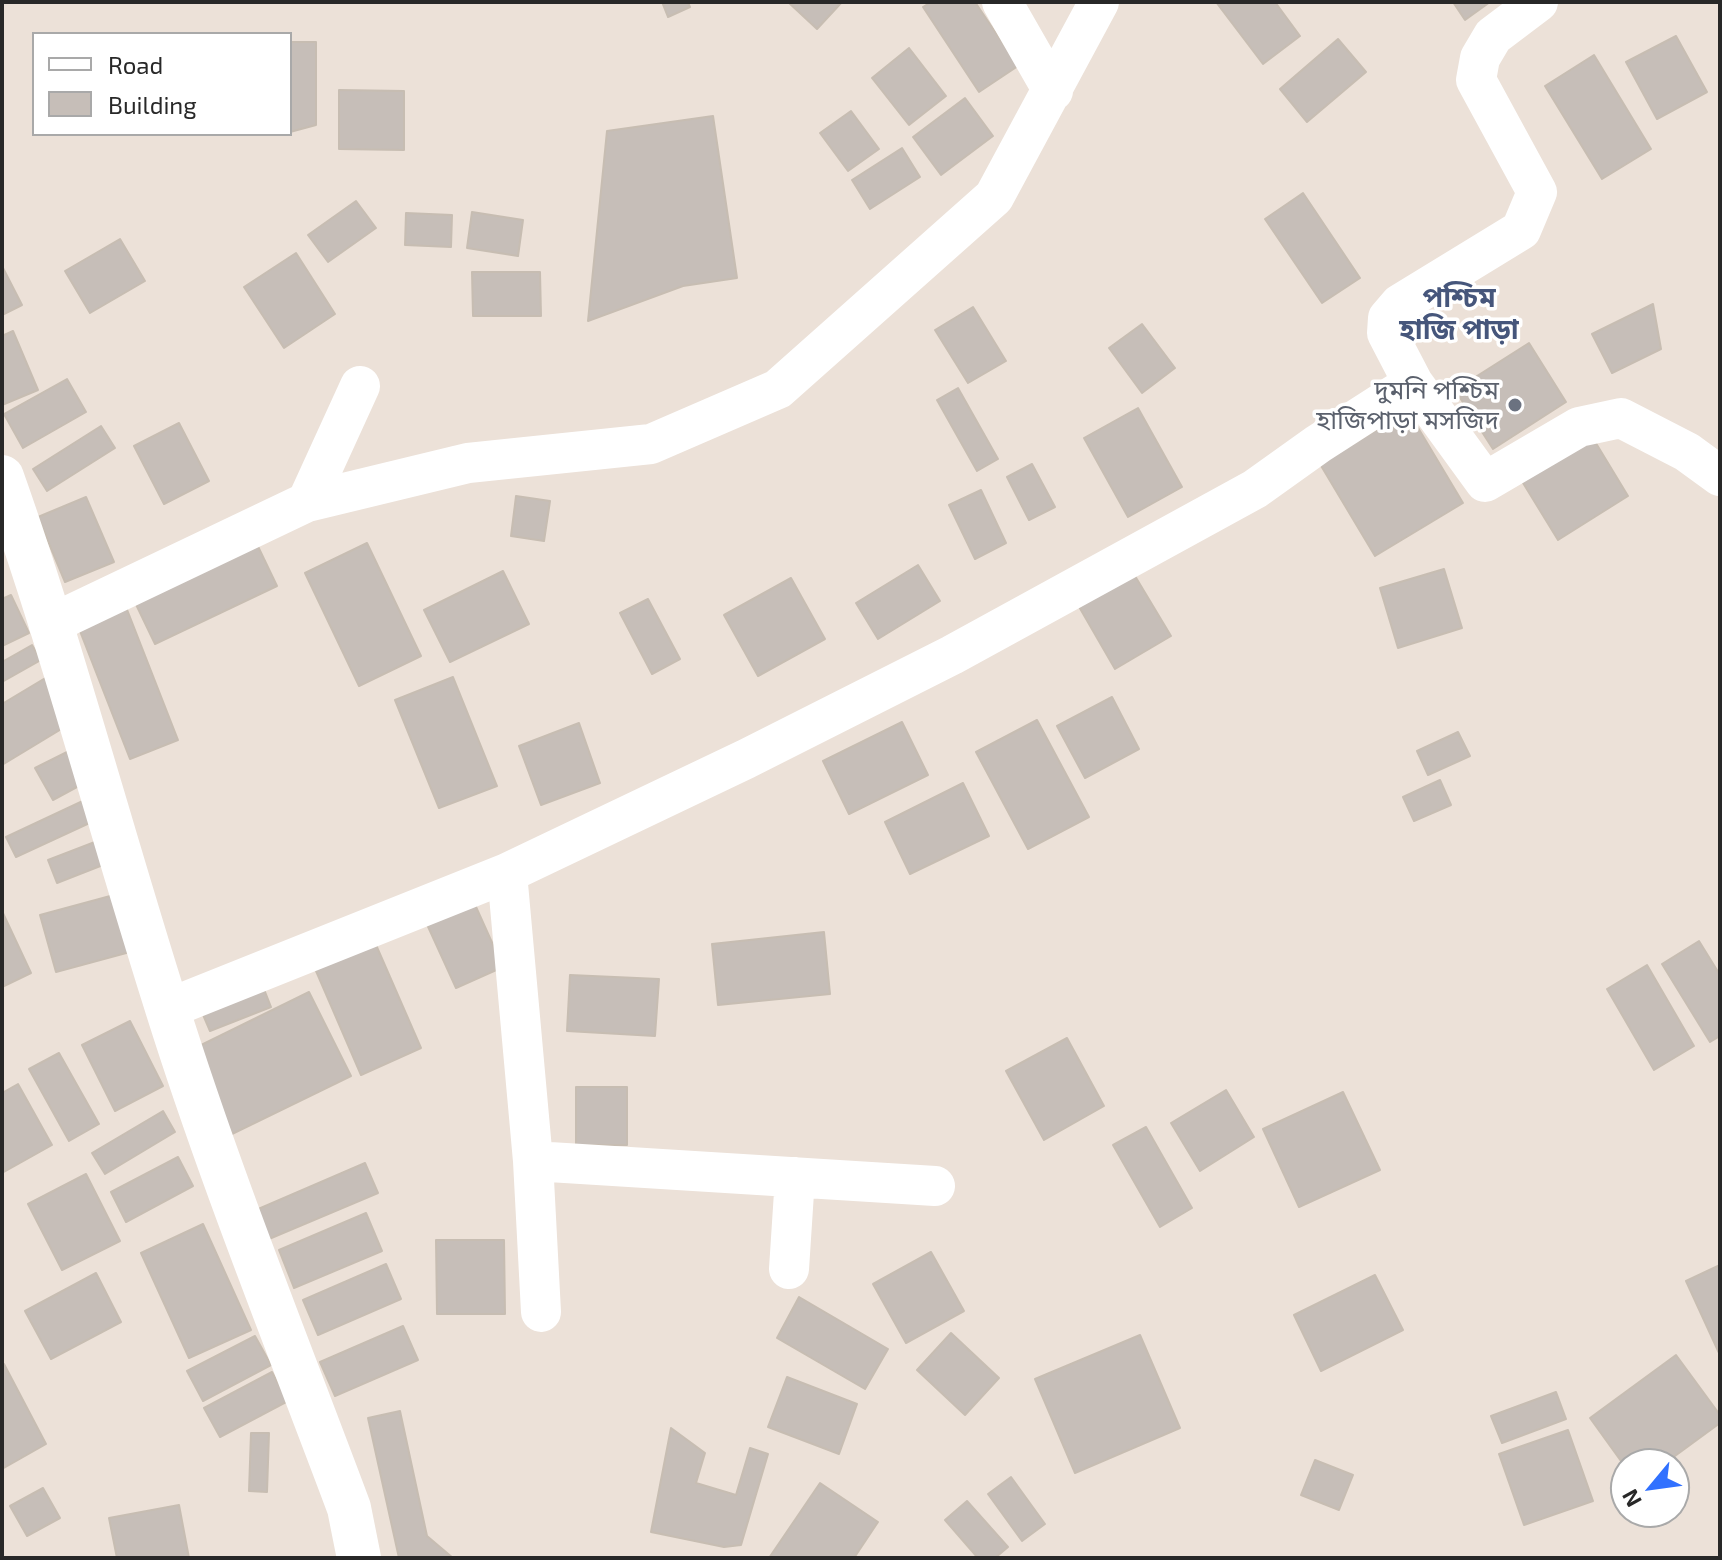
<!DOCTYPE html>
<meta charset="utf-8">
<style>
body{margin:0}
#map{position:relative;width:1722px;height:1560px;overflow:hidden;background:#ece1d8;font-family:"Exo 2",sans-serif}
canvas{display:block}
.frame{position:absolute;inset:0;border:4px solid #282828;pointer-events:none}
.legend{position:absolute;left:32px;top:32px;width:260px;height:104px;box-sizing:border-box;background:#fff;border:2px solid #a9a9a9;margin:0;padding:10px 14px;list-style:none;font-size:24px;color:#282828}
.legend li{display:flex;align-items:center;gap:16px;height:40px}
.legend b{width:40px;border:2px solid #a9a9a9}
.north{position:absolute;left:1610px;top:1448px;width:80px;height:80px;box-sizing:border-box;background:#fff;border:2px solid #a9a9a9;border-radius:50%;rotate:241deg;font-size:22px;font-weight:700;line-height:32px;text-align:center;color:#282828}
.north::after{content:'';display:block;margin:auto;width:28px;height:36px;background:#3171ff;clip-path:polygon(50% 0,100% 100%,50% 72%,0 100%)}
</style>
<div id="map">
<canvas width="1722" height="1560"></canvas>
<div class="frame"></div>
<ul class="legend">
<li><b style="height:10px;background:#fff"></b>Road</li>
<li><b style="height:22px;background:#c6beb8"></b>Building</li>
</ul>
<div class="north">N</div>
</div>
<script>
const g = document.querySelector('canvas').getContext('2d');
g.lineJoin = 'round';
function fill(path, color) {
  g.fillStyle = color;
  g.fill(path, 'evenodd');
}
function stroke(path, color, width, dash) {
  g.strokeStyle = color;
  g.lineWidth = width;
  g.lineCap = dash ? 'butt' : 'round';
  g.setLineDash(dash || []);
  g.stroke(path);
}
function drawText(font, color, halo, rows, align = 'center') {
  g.font = font + ' "Exo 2","Noto Sans Bengali",sans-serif';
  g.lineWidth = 7;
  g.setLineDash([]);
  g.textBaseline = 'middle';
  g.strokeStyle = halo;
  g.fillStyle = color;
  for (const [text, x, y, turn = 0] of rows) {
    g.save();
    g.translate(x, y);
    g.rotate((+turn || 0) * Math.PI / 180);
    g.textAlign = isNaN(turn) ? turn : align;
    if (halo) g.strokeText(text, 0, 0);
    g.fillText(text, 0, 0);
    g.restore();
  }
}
const building = new Path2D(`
 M662,2H688L690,7L668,17Z
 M788,2H842L817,29Z
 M931,2H975L1018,66L979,92L923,7Z
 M1216,2H1275L1300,36L1263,64Z
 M1453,2H1490L1465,20Z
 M1676,36L1707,92L1657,119L1626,62Z
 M1338,39L1366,72L1307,122L1280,89Z
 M290,42H316V125L290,132Z
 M909,48L946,96L909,125L872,78Z
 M1594,55L1651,149L1602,179L1545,86Z
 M339,90L404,91V150L339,149Z
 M965,98L993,136L941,175L913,137Z
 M851,111L879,149L848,171L820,133Z
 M713,116L737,278L683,286L588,321L607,131Z
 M902,148L920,177L870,209L852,180Z
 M1303,193L1360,278L1322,303L1265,219Z
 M356,201L376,228L328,262L308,235Z
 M472,212L523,220L518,256L467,248Z
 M406,213L452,215L451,247L405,245Z
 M120,239L145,281L90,313L65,271Z
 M296,253L335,314L284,348L244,287Z
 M2,266L22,305L2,315Z
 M472,272H540L541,316H473Z
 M1653,304L1661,349L1612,373L1592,334Z
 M973,307L1006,361L968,383L935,330Z
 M1142,324L1175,368L1142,393L1109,348Z
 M13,331L38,390L2,405V336Z
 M1529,343L1566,402L1493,449L1455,390Z
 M67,379L86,412L23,448L4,414Z
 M958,388L998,459L977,471L937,400Z
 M1138,408L1182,487L1128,517L1084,438Z
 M1408,411L1463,503L1375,556L1320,464Z
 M179,423L209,481L164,504L134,446Z
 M101,426L115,448L47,491L33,469Z
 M1591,435L1628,496L1558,540L1520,478Z
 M1032,464L1055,507L1029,520L1007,477Z
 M981,490L1006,543L975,559L949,505Z
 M516,496L550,501L544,541L511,536Z
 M86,497L114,562L65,582L38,517Z
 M253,536L277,586L155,644L131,594Z
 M367,543L421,656L359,686L305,573Z
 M918,565L940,601L878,639L856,603Z
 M1129,566L1171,636L1115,669L1074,598Z
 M1444,569L1462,628L1398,648L1380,588Z
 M503,571L529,624L450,662L424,610Z
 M791,578L825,639L758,676L724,615Z
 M11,595L29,633L2,646V599Z
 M648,599L680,659L652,674L620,613Z
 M126,607L178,740L130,759L78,626Z
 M32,645L41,660L2,682V662Z
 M47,677L73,722L2,765V704Z
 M453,677L497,786L439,808L395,700Z
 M1112,697L1139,749L1085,778L1057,726Z
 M1037,720L1089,817L1028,849L976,752Z
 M902,722L928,775L849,814L823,761Z
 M579,723L600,783L541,805L519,746Z
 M1458,732L1470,756L1428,775L1417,751Z
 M71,750L88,781L53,800L35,768Z
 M1440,780L1451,805L1414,821L1403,797Z
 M963,783L989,836L910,874L885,822Z
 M87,799L96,820L16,857L6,837Z
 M100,840L108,863L57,883L48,860Z
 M125,892L141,949L56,972L40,915Z
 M472,898L503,967L456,988L425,920Z
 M2,911L31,973L2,987Z
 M824,932L830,994L718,1005L712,944Z
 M373,938L421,1048L361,1075L313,964Z
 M1699,941L1720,975V1036L1710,1042L1662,964Z
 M1647,965L1694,1046L1654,1070L1607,989Z
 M570,975L659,979L655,1036L567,1031Z
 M260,979L271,1007L210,1031L198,1003Z
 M309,992L351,1076L232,1134L191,1050Z
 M130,1021L163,1086L115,1111L82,1045Z
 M1067,1038L1104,1106L1044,1140L1006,1071Z
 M59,1053L99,1124L69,1141L29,1069Z
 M18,1084L52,1145L2,1173V1093Z
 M576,1087H627V1145H576Z
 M1226,1090L1254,1137L1200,1171L1171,1123Z
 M1343,1092L1380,1170L1299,1207L1263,1129Z
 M163,1111L175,1132L105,1174L92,1153Z
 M1146,1127L1192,1208L1160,1227L1113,1145Z
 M178,1157L193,1186L126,1222L111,1192Z
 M365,1163L378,1193L269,1239L256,1210Z
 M86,1174L120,1241L62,1270L28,1204Z
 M366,1213L382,1251L294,1288L279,1250Z
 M203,1224L251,1330L189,1358L141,1253Z
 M436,1240H504L505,1314H437Z
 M931,1252L964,1311L906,1343L873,1284Z
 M386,1264L401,1299L318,1335L303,1300Z
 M1720,1265V1353H1719L1686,1281Z
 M96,1273L121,1322L51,1359L25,1311Z
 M1375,1275L1403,1330L1321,1371L1294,1315Z
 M799,1297L888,1349L865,1389L777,1338Z
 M403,1326L418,1360L335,1396L320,1362Z
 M951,1333L999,1378L965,1415L917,1370Z
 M1140,1335L1180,1428L1075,1473L1035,1379Z
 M255,1336L271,1365L203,1401L187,1371Z
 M1676,1355L1720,1415V1423L1664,1464H1626V1468L1590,1418Z
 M4,1364L46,1444L2,1469V1365Z
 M272,1372L288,1401L220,1437L204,1408Z
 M787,1377L857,1404L839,1454L768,1427Z
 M1556,1392L1566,1419L1502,1443L1491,1416Z
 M400,1411L427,1536L453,1558H399L368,1418Z
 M671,1428L705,1453L696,1483L736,1495L750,1448L768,1454L741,1545L724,1547L651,1532Z
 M1568,1430L1593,1501L1524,1525L1499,1454Z
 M251,1433H269L267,1492L249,1491Z
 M1315,1460L1353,1475L1339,1510L1301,1495Z
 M1011,1477L1045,1524L1022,1541L988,1494Z
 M820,1483L878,1522L854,1558H769Z
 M43,1488L60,1518L27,1536L10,1506Z
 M967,1501L1008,1547L995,1558H978L945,1520Z
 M179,1505L189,1558H117L109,1518Z`);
fill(building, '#c6beb8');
stroke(building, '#c7bdb2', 2);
stroke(new Path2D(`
 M1002,2L1053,91
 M1538,2L1493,36L1480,58L1476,80L1537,192L1521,230L1400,304L1388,318L1387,333L1413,383L1485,482L1579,427L1621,418L1687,452L1720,476
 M307,502L360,386
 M49,625L307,502L468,463L651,444L778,389L994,197L1099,2
 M507,873L533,1161L541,1312
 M167,1009L507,873L746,759L952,655L1255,489L1318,444L1413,383
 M533,1161L935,1186
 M789,1269L795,1177`), '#fff', 40);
stroke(new Path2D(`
 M2,477C64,652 111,832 167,1008C220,1177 287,1342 349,1508L359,1558`), '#fff', 44);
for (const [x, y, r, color] of [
 [1515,405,8,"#6b7280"]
]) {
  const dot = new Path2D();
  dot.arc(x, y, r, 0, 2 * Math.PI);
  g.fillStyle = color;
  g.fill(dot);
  stroke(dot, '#fff', 3);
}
drawText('26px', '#5b616d', '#fff', [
 ["দুমনি পশ্চিম",1499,390],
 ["হাজিপাড়া মসজিদ",1499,420]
], 'right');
drawText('bold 28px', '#46567b', '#fff', [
 ["পশ্চিম",1459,298],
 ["হাজি পাড়া",1459,330]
]);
</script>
